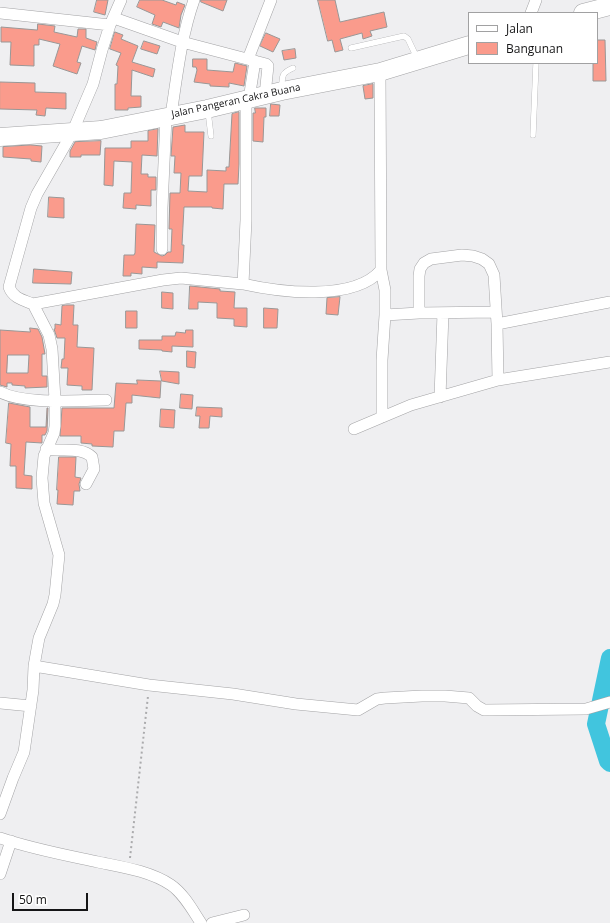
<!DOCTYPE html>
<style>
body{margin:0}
#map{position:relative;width:610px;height:923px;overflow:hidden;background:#efeff1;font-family:"Open Sans",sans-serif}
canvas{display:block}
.legend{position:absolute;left:468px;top:12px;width:130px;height:52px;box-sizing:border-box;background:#fff;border:1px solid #a1a1a2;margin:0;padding:5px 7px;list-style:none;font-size:12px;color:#151516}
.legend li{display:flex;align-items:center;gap:8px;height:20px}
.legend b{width:20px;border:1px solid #a1a1a2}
.scale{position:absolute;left:12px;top:893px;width:76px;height:18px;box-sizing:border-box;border:2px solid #151516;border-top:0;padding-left:5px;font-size:12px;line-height:14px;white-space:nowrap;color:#151516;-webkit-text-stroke:3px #fff;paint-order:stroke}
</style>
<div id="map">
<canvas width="610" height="923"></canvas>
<ul class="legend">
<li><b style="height:5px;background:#fff"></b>Jalan</li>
<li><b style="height:11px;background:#fa9b8c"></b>Bangunan</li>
</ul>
<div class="scale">50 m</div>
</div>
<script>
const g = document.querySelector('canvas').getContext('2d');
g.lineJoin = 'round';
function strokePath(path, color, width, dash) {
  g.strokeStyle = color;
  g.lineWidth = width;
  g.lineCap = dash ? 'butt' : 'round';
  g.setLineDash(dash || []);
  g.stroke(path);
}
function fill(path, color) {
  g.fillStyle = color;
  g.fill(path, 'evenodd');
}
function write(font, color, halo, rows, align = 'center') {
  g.font = font + ' "Open Sans",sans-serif';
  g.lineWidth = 3;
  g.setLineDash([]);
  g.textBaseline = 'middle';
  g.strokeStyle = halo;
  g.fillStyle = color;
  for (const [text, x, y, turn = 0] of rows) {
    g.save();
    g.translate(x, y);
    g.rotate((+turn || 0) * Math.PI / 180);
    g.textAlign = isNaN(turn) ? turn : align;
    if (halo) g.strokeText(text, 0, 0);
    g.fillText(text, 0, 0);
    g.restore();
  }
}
const river = new Path2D(`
 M610,658L596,724L608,761L610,763`);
const building = new Path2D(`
 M97,0H108L105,15L94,12Z
 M140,0H162L176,5L177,2L185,5L181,15L179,28L163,22L161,27L152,24L155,15L137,7Z
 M201,0H227L223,11L201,2Z
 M318,0H335L340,22L384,12L387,27L370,31L372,36L363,39L362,33L340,39L343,50L335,52L332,40L328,41Z
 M38,24L55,26L54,32L77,37L78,29H86V38L97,42L95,50L82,46L77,62L81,63L77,74L53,66L60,44L39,39V45H34V66L10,65L11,42H1V27L37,30Z
 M115,32L123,35L121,39L138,46L132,62L155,69L153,77L132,70L131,96H141V107L128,108V110H115V84H117L118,66L116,65L121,53L110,49Z
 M266,33L280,39L273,52L260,46Z
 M597,40H605L606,81H593V63H597Z
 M144,41L160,46L157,54L141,49Z
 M295,49L296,58L284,60L282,51Z
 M193,59H207V70L233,72L235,63L247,66L244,86L229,83V87L210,86V84L194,82L197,70L196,67H193Z
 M0,82L35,83V92L66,93V109L46,108L45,116L36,115L37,110L0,109Z
 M373,84V98L365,99L363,86Z
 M271,104L280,105L279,116H270Z
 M255,108H266V117H264L263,142L253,141V113H255Z
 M239,112V164L238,184H224L223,209L212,208V207H184L182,245H184L183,263L157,262V268L142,267V274L131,273V276H123L124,255H134L135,253L136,224L155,225L154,252L162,256L165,255L168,252H171L172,229H169L170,193H180L181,173H174L175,156H171L173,127L185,125V132H204L202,176H189L188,191L207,192V170L226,171V167H229L232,114Z
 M158,129L157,156L142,155L141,174H148V177H156V190H151V206L136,205V209L123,208L124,193H131L132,162L114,161L113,186L104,185L105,148H131V141H148V131Z
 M101,141L100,155H81V157H70V151L75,142Z
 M31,145L42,146L41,162L31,161V159L3,157V147Z
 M49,197L64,198V218L48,217Z
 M34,269L72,272L71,284L33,283Z
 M190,286L220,289V291L235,292L234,308H247V327L234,326V319L217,318V303L198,302V309H189Z
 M162,292L173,293V309L162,308Z
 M340,297L338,315L326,314L327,298Z
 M66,305H74L73,325H78L77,347L94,348L92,390H82V386L67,385L68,368H61L62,359H64L65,338H57L54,329H55V324L61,325L62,306Z
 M264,308L278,309L277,328H264Z
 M126,311H137V328H126Z
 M30,328L38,329L42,337L45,354H42V376H47V387L25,388V386L12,385V383H7V387L0,385V330L30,332ZM8,355H29L28,373H7Z
 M186,330H193V347L172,346V352L162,351V350L139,349V340H162V336H175L176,332L185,333Z
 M187,351L196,352L195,368L187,367Z
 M160,371L179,372V384L162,381Z
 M137,380L161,381L160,398L132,395V403H126L124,431H114L113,447L92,446V444L81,443V436H60L62,408H114L116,383L137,384Z
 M181,394L193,395L192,409L180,408Z
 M9,403L30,407V427H46L47,408H48L47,431L45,435H42V443L26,442L24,475L32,476V489L16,488V466H10L11,444L6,443Z
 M197,407L222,408V417L210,416L209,428H199L200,416H196Z
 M161,409L175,410L174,428L160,427Z
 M59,457H76L75,477L81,478L79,484L80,491H74L73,505L57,504L58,490H57Z`);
const path = new Path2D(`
 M130,858L148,696`);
const service = new Path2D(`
 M351,48L404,36L408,39L417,58
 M282,89C282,77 281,73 293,68
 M208,111L211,136
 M533,135L536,63`);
const minor = new Path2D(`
 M121,0L110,25L102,50L93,84L72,133L37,194L31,208L9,287C13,298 23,300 33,304L163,280L181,278L243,284L246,220V99
 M0,13L110,25
 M531,13L536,0
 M114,18L182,42L266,64L268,66L265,95
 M248,59L271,0
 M380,72L381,270L385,290V315L382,360V417
 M249,99L255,61
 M171,115C177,76 181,37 194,0
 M162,249V208L166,117
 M243,284C279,292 354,302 381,270
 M419,313V276L420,269L424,263L431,259L462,255L473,256L482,259L489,264L494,275L497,324L498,380
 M385,315L419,313L496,312
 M497,324L610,302
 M0,392C25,405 77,400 106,400
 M440,397L443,313
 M354,429L411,405L498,380L610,362
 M46,449C61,452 80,446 92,457L94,469L86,484
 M34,666L149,685L233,694L296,704L358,710L377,699L385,698L422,696H445L469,698L477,706L484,710L586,709L610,702
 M0,703L31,706
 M0,814L13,778L24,752L33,690L34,666L37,649L39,638L53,604L55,595L59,555L44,503L42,478L44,456L54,433L55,426V400L52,349L49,335L33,304
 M0,838C32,849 65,855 98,862C122,867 150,871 171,885C184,894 193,911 201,923
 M0,874L11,841
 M212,923L244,915`);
const primary = new Path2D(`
 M583,13L610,6
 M0,137L101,130L207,109L282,91L380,72L469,45`);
const streetNames = [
 ["Jalan Pangeran Cakra Buana",236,101,-12]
];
strokePath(river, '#41c5de', 18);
fill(building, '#fa9b8c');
strokePath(building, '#999796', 1);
strokePath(service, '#a3a3a5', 6);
strokePath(minor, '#a3a3a5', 12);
strokePath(primary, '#a3a3a5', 19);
strokePath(path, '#ababad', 2, [2, 3]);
strokePath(service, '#fff', 5.5);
strokePath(minor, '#fff', 11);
strokePath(primary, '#fff', 18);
write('10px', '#151516', '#fff', streetNames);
</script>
